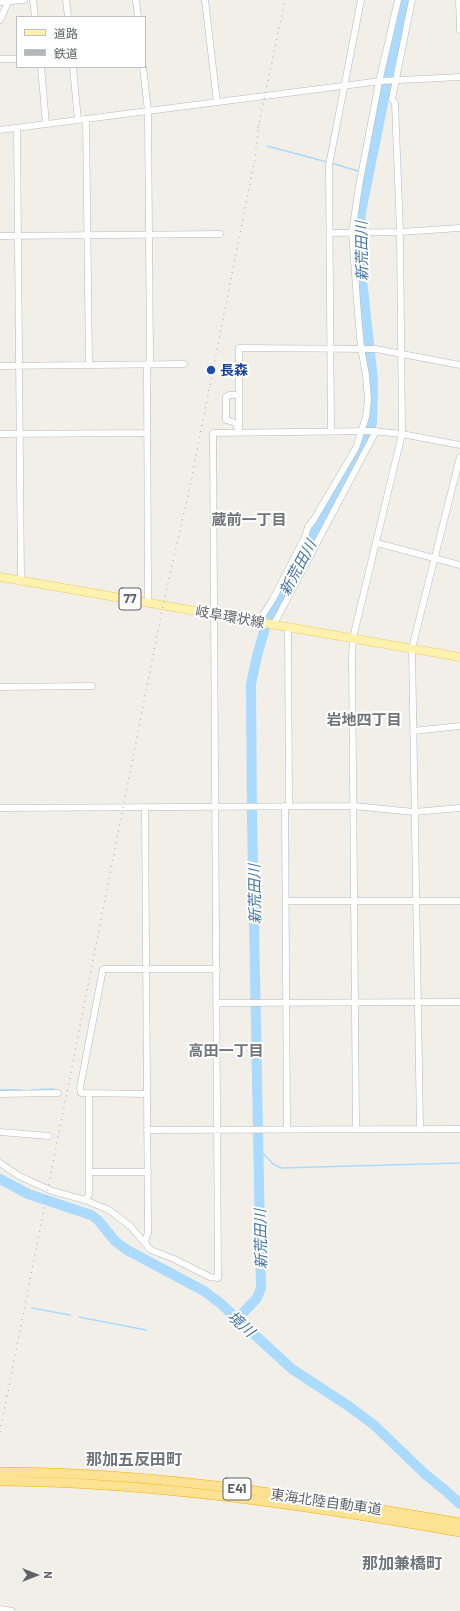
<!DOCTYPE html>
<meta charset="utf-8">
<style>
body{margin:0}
#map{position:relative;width:460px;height:1611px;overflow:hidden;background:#f1efe8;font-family:Barlow,"Noto Sans JP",sans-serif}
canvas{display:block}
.legend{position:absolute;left:16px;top:16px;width:130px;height:52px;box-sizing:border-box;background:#fff;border:1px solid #bfc1c3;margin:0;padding:5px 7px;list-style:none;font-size:12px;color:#5f6368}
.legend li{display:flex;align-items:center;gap:8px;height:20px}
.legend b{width:20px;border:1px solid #bfc1c3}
.north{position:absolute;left:16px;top:1555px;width:40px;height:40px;-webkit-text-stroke:3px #fff;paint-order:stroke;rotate:90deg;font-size:11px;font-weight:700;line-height:16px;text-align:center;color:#5f6368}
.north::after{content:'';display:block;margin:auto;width:14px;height:18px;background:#5f6368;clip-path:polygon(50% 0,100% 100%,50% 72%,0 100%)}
</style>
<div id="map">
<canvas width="460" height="1611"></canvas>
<ul class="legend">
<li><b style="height:5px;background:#fff2af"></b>道路</li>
<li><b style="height:5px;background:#b6b7b8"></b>鉄道</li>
</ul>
<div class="north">N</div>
</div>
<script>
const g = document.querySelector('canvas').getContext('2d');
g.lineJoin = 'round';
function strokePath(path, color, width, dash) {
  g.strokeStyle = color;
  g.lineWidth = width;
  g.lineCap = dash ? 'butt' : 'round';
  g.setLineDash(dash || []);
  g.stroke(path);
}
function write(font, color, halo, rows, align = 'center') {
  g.font = font + ' Barlow,"Noto Sans JP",sans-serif';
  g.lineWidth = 4;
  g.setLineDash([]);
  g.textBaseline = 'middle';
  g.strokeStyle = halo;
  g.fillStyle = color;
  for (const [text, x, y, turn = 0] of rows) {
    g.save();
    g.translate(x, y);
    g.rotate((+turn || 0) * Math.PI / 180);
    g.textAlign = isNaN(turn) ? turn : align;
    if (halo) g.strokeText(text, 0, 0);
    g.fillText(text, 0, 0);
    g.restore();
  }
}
const stream = new Path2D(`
 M267,146L327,162
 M331,163L358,171
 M0,1090H22
 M31,1090L54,1089
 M259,1149L273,1164L281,1168L460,1163
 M32,1308L70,1315
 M79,1317L146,1330`);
const river = new Path2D(`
 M0,1179L28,1194L91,1215L98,1220L115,1241L127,1250L204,1291L220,1303L292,1369L350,1407L374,1425L425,1474L446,1491L460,1504
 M237,1319L257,1298L261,1288L252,818L251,684L257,656L265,628L315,533L364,445L372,423L373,380L362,280L360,233L361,212L404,0`);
const minor = new Path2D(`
 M33,0L35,17
 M66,0L68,17
 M136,0L138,17
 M205,0L217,102
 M459,0L460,30
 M0,2L24,0
 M0,20L9,0
 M0,59H17
 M41,67L46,124
 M73,67L78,120
 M143,67L148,111L150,360L147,369L148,603
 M86,119L89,365
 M17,128L21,581
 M0,130L381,81L460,77
 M330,233L400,232L460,228
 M0,236L220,234
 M0,366L184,364
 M239,395H229L226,397V420C236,423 235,421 239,432V348L376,349L460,365
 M331,431L329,165L361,0
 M0,434L147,433
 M377,543L460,565
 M259,621L273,599L305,537L308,527L313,521L356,448L366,417L368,400L366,375L361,348L358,314L352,233L359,186L379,82L398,0
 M274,624L376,431
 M288,627L289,806
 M0,687L92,686
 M413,731L460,726
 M285,806L287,1129
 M0,808L354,806L414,812L460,808
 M286,901H460
 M217,1003L460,1002
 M0,1094L58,1093
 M147,1094L81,1093L80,1088L103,969H217
 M356,1128L352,655L353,638L402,434L400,232L395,103L392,99L412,0
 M420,1128L412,648L460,457
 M147,1130L460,1129
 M0,1132L49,1136
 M0,1163L19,1176L52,1191L85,1200L109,1210L130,1226L151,1250L174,1259L210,1277L218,1278L213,433L373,431L402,434L460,445
 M89,1172H148
 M85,1200L89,1195V1094
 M145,1241L148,1233L145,807
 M0,1609L12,1611`);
const major = new Path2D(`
 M0,577L460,657`);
const highway = new Path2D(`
 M0,1472C154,1472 308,1497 460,1523
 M0,1481C152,1482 311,1506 460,1532`);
const rail = new Path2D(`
 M258,128L285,0
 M0,1432L163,605L189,491L255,158L259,123`);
const markers = [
 [211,370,5,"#1a4fb4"]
];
const shields = [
 [130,599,22],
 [237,1489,28]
];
const shieldNames = [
 ["77",130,599],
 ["E41",237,1489]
];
const transitNames = [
 ["長森",220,370]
];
const streetNames = [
 ["岐阜環状線",230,617,10],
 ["東海北陸自動車道",326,1502,8]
];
const waterNames = [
 ["新荒田川",362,251,-91],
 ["新荒田川",298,568,-62],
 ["新荒田川",255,894,-91],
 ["新荒田川",261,1239,-91],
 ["境川",241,1324,42]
];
const neighbourhoodNames = [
 ["蔵前一丁目",249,520],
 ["岩地四丁目",364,720],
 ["高田一丁目",226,1051]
];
const quarterNames = [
 ["那加五反田町",134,1460],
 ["那加兼橋町",402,1564]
];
strokePath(stream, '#aadaff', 1.5);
strokePath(river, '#aadaff', 10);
strokePath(minor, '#b5b8bc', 7);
strokePath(major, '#f2c960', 9);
strokePath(highway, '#f9ab00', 10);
strokePath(minor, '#fff', 6);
strokePath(major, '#fff2af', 8);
strokePath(highway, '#fde293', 9);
strokePath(rail, '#b6b7b8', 1.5, [1, 5]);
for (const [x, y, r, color] of markers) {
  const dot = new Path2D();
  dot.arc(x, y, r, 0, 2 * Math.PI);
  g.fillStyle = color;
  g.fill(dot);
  strokePath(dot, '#fff', 1.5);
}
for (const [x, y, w] of shields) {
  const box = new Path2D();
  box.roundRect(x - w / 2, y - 11, w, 22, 3);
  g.fillStyle = '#fff';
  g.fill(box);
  strokePath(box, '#5f6368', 1);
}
write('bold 13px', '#5f6368', null, shieldNames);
write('bold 14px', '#164399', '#fff', transitNames, 'left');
write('14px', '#5f6368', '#fff', streetNames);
write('italic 15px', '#4174aa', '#fff', waterNames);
write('bold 15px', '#70757a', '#fff', neighbourhoodNames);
write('bold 16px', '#70757a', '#fff', quarterNames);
</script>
